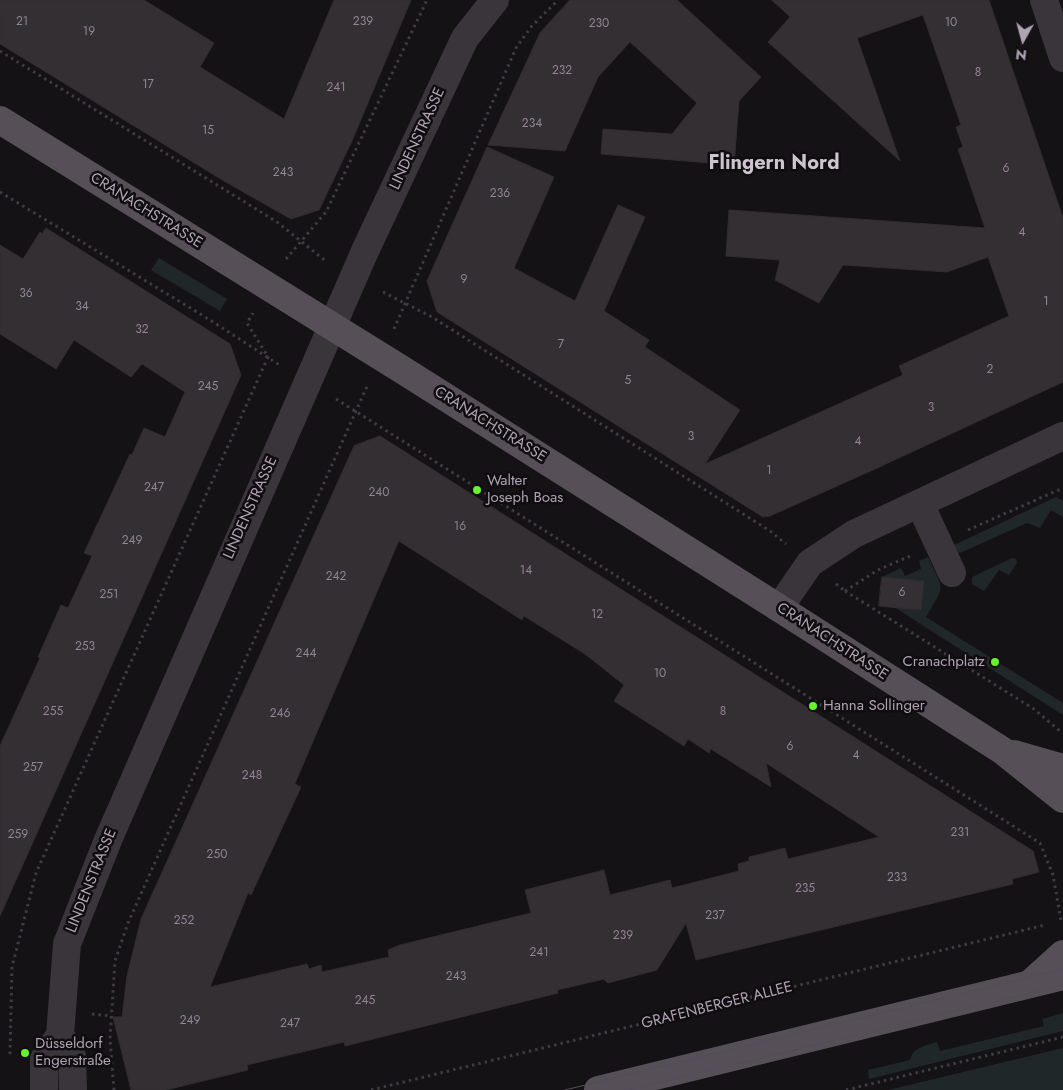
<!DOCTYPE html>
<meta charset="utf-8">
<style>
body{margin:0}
#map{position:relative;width:1063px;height:1090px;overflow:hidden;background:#141214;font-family:Jost,sans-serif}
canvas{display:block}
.north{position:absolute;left:998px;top:15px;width:50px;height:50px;-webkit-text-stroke:4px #0f0d0f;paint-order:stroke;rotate:187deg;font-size:14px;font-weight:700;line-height:20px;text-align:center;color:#b0a3b4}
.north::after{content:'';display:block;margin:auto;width:18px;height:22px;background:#b0a3b4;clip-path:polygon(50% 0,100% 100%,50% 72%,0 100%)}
</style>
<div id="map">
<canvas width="1063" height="1090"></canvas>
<div class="north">N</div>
</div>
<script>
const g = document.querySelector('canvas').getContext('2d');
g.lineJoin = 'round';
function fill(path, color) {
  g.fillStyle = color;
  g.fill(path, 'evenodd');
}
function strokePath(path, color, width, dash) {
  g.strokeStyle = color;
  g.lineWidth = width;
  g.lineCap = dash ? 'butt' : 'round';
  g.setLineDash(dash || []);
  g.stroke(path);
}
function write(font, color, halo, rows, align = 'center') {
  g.font = font + ' Jost,sans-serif';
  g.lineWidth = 5;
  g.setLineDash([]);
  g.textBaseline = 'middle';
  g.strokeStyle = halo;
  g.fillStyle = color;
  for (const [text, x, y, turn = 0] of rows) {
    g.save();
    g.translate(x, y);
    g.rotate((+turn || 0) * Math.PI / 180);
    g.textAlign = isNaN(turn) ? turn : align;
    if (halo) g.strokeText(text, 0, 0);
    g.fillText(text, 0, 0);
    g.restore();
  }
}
const green = new Path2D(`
 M159,258L227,299L220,311L151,270Z
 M1056,497L1063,501V517L1051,510L1040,528L1027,523L960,553L956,552L952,546Z
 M928,557C945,593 945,584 926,617L1063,703V715L894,607L921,610L924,581L882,577L901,568L905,576L921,569L919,561Z
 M1012,558L1016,559L1017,563L1009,575L999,570L984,591L972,584V577Z
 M1063,1013V1031L869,1079L868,1070L910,1060C913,1047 925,1046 937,1042L940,1051L1044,1026L1042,1019Z
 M1063,1048V1090H888Z`);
const building = new Path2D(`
 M0,0H144L214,43L200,67L284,119L334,0H411L352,141L319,210L291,219L224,181L0,44Z
 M570,0H677L761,77L739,101L734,165L601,154L603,129L672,134L697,103L630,42L598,77L565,151L488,145L540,33Z
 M772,0H989L1063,218V382L875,469L770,516L763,517L437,312L427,281L487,147L554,177L514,268L575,301L618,205L645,217L604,311L649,340L645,347L740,410L705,464L903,375L899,366L1009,316L988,257L947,272L843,265L819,303L775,280L780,260L726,256L729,210L985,228L958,149L963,147L956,127L961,125L923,15L857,38L900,161L768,42L790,17Z
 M46,228L230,344L241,375L0,916V746L40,658L38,657L61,605L68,608L92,556L84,553L130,454L132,455L144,428L165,437L185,392L142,364L131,377L74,340L56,369L0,334V245L23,259L40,232L42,234Z
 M380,436L1033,851L1039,872L1012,879L1013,884L696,960L686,923L657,970L608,983L604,979L557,990L558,993L345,1046L344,1042L247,1065L248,1070L166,1090H131L113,1017H122L127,976L141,919L354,446ZM399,541L522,620L524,616L585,654L624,685L614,701L684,746L688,739L709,753L711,749L771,787L766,763L879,837L788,859L785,848L749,857V861L738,864L739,871L672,888L670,880L610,895L604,870L525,890L531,913L400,945L388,950L389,957L322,972L321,965L309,969L307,964L210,987L248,893L251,895L301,787L295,784Z
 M882,577L924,581L921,610L879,606Z`);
const path = new Path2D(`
 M0,51L277,222L327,262
 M0,192L210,320L281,366
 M286,259L326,212L427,0
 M383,292L432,317L770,531L786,544
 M394,329L516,48L531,27L558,0
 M336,399L1040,843L1053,875L1061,921
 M968,530L1063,488
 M836,584L845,591
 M845,591L1034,709L1061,732
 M845,591L878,570L910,556
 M92,1014L111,1016
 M10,1054L12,967L36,873L268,357L247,323L253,313
 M114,1090L110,1039L115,961L128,923L368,384
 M371,1090L1045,925
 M846,1090L1063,1037`);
const minor = new Path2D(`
 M1044,0L1063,58
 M920,504L952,573
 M779,608L810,563L854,534L1063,436
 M60,1035L72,1056L73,1090
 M44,1090V1059L60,1035L67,944L108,840L365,251L465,38L495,0`);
const major = new Path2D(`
 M0,120L401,369L779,608L1003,751L1063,799
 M1014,754L1063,768
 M1032,982L1063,954
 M598,1090L1063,976`);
const tram = new Path2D(`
 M565,1090L1063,969
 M629,1090L1063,985`);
const markers = [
 [477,490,5,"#67f32b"],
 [995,662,5,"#67f32b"],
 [813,706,5,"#67f32b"],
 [25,1053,5,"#67f32b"]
];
const numberNames = [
 ["21",22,22],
 ["239",363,22],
 ["10",951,23],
 ["230",599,24],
 ["19",89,32],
 ["232",562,71],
 ["8",978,73],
 ["17",148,85],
 ["241",336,88],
 ["234",532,124],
 ["15",208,131],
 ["6",1006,169],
 ["243",283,173],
 ["236",500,194],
 ["4",1022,233],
 ["9",464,280],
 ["36",26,294],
 ["1",1046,302],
 ["34",82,307],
 ["32",142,330],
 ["7",561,345],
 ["2",990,370],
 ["5",628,381],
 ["245",208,387],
 ["3",931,408],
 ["3",691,437],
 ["4",858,442],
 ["1",769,471],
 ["247",154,488],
 ["240",379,493],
 ["16",460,527],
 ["249",132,541],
 ["14",526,571],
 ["242",336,577],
 ["6",902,593],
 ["251",109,595],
 ["12",597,615],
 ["253",85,647],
 ["244",306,654],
 ["10",660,674],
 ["255",53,712],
 ["8",723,712],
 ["246",280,714],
 ["6",790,747],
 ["4",856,756],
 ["257",33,768],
 ["248",252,776],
 ["231",960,833],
 ["259",18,835],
 ["250",217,855],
 ["233",897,878],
 ["235",805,889],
 ["237",715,916],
 ["252",184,921],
 ["239",623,936],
 ["241",539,953],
 ["243",456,977],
 ["245",365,1001],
 ["249",190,1021],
 ["247",290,1024]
];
const streetNames = [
 ["LINDENSTRASSE",418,139,-65],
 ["CRANACHSTRASSE",146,211,32],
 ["CRANACHSTRASSE",490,425,32],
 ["LINDENSTRASSE",251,508,-66],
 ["CRANACHSTRASSE",832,642,33],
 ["LINDENSTRASSE",92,881,-68],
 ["GRAFENBERGER ALLEE",717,1006,-14]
];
const poiNames = [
 ["Walter",487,481],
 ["Joseph Boas",487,498],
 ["Cranachplatz",985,662,"right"],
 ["Hanna Sollinger",823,706],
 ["Düsseldorf",35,1044],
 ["Engerstraße",35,1061]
];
const districtNames = [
 ["Flingern Nord",774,164]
];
fill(green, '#202728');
fill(building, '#332f33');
strokePath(building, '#302c30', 1);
strokePath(path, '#403b42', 3, [2.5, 4]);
strokePath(minor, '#3a353b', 28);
strokePath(major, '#564f58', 28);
strokePath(tram, '#544d56', 1);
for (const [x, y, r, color] of markers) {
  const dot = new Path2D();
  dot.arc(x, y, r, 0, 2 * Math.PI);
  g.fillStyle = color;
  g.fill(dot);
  strokePath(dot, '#0f0d0f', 2);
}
write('12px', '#918694', null, numberNames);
write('15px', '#b0a3b4', '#0f0d0f', streetNames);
write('15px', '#b0a3b4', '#0f0d0f', poiNames, 'left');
write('bold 20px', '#cec4d0', '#0f0d0f', districtNames);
</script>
